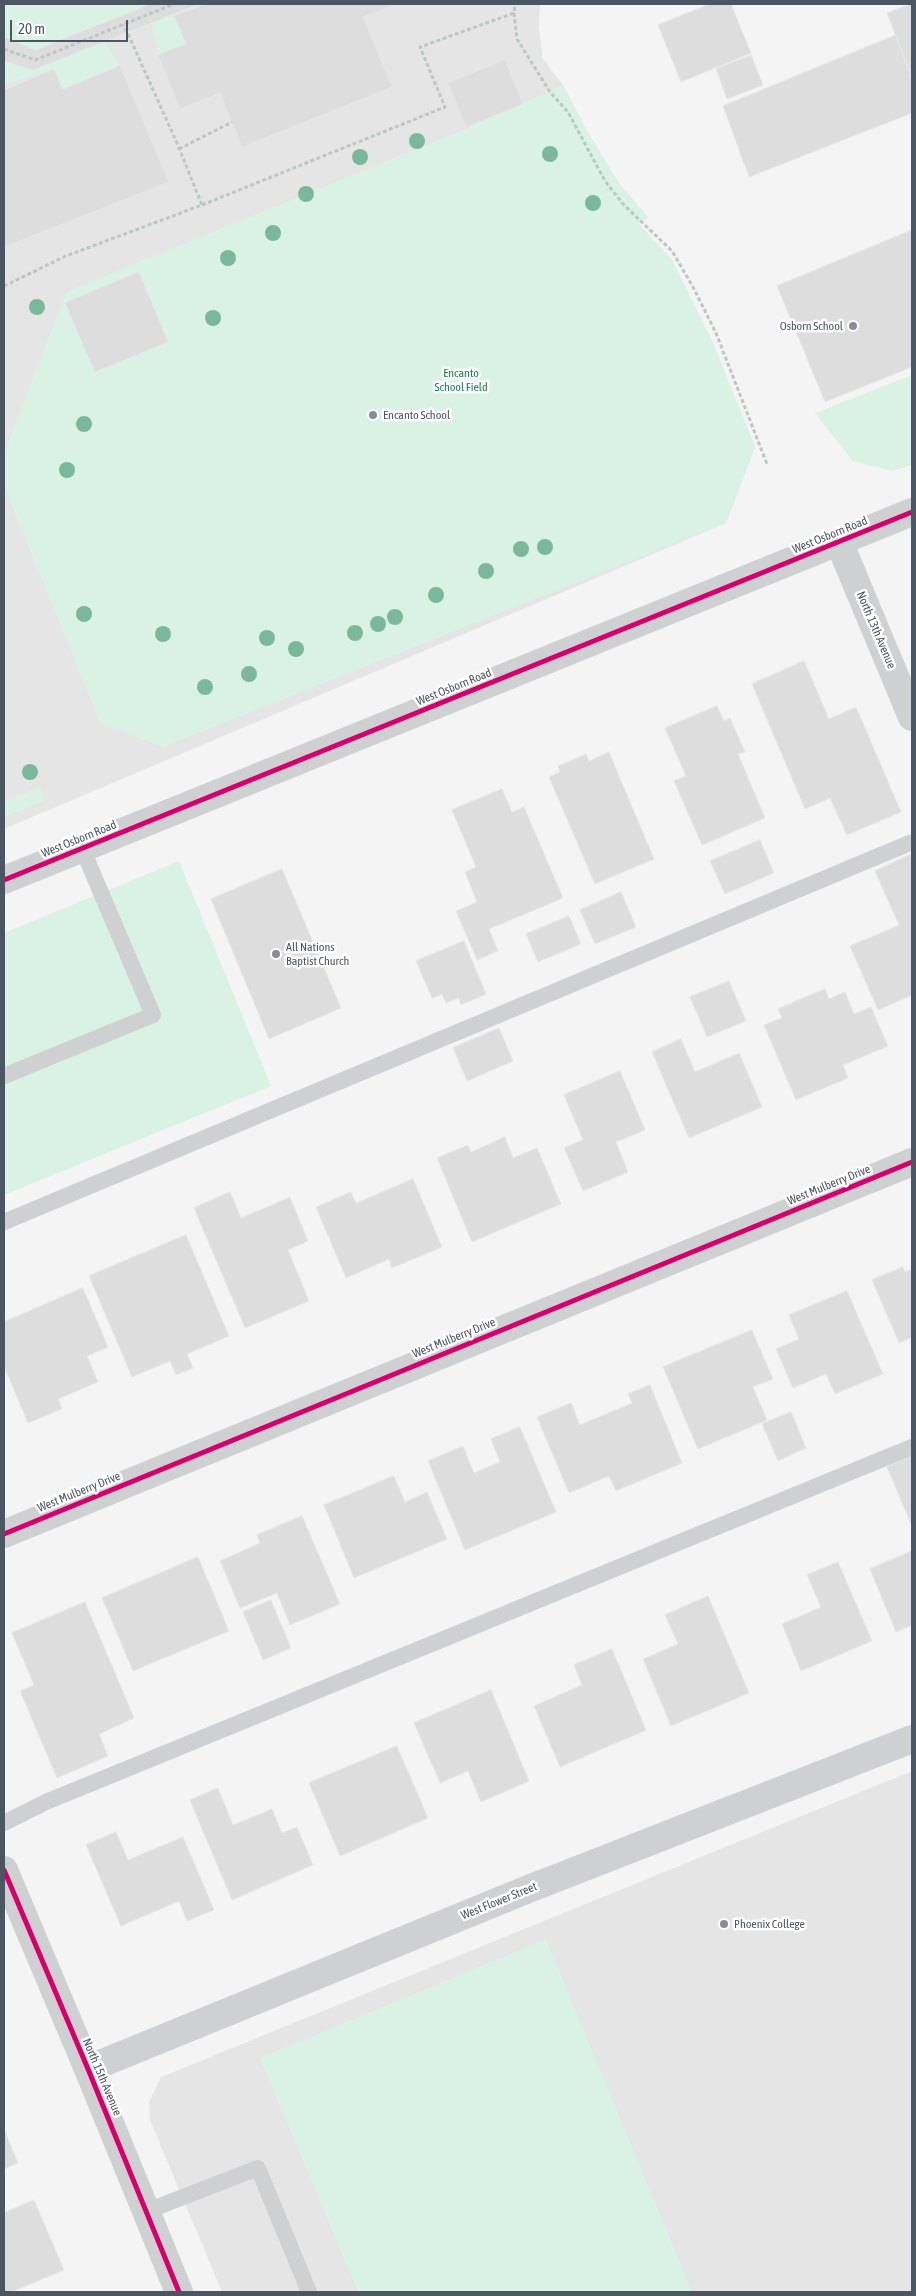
<!DOCTYPE html>
<style>
body{margin:0}
#map{position:relative;width:916px;height:2296px;overflow:hidden;background:#f4f4f4;font-family:"Asap Condensed",sans-serif}
canvas{display:block}
.frame{position:absolute;inset:0;border:5px solid #4a5661;pointer-events:none}
.scale{position:absolute;left:10px;top:20px;width:118px;height:22px;box-sizing:border-box;border:2px solid #4a5661;border-top:0;padding-left:6px;font-size:15px;line-height:18px;white-space:nowrap;color:#4a5661;-webkit-text-stroke:4px #fff;paint-order:stroke}
</style>
<div id="map">
<canvas width="916" height="2296"></canvas>
<div class="frame"></div>
<div class="scale">20 m</div>
</div>
<script>
const g = document.querySelector('canvas').getContext('2d');
g.lineJoin = 'round';
function fill(path, color) {
  g.fillStyle = color;
  g.fill(path, 'evenodd');
}
function strokePath(path, color, width, dash) {
  g.strokeStyle = color;
  g.lineWidth = width;
  g.lineCap = dash ? 'butt' : 'round';
  g.setLineDash(dash || []);
  g.stroke(path);
}
function write(font, color, halo, rows, align = 'center') {
  g.font = font + ' "Asap Condensed",sans-serif';
  g.lineWidth = 5;
  g.setLineDash([]);
  g.textBaseline = 'middle';
  g.strokeStyle = halo;
  g.fillStyle = color;
  for (const [text, x, y, turn = 0] of rows) {
    g.save();
    g.translate(x, y);
    g.rotate((+turn || 0) * Math.PI / 180);
    g.textAlign = isNaN(turn) ? turn : align;
    if (halo) g.strokeText(text, 0, 0);
    g.fillText(text, 0, 0);
    g.restore();
  }
}
const education = new Path2D(`
 M4,4H540L539,28L543,59L563,85L586,129L620,185L648,217L638,223L672,260L713,343L755,447L726,523L4,829Z
 M912,1771V2292H222L150,2120L149,2102L161,2077Z`);
const green = new Path2D(`
 M4,4H206L175,16L186,44L158,55L150,13L100,34L120,66L62,89L53,69L4,85Z
 M563,85L586,129L620,185L648,217L638,223L672,260L713,343L755,447L726,523L163,747L100,723L4,486V454L66,292L468,128Z
 M912,375V465L893,471L853,461L815,413Z
 M40,787L44,801L4,817V802Z
 M179,861L271,1086L4,1195V933Z
 M546,1939L692,2292H358L260,2058Z`);
const building = new Path2D(`
 M151,4H199L33,70L4,61V37L35,50Z
 M206,4H396L363,17L392,87L242,147L220,93L180,109L158,55L186,44L174,16Z
 M710,4H731L751,53L681,82L658,25Z
 M912,4V63L907,65L887,13Z
 M896,35L912,80V113L749,177L723,106Z
 M751,55L763,85L727,99L716,69Z
 M505,60L523,104L466,127L448,83Z
 M912,63V80L907,65Z
 M120,66L169,182L4,247V90L54,69L62,89Z
 M912,230V367L825,402L777,286Z
 M139,272L168,342L95,372L65,303Z
 M804,661L829,719L856,707L901,812L847,835L830,798L805,809L752,684Z
 M717,706L724,721L730,718L745,752L738,754L765,818L702,845L674,781L686,776L665,728Z
 M609,752L654,859L595,884L549,777L560,772L558,766L586,754L589,761Z
 M502,789L512,812L524,807L563,898L489,929L498,951L477,960L456,911L477,902L465,872L476,867L452,810Z
 M760,840L774,873L725,894L710,861Z
 M912,854V995L878,1010L850,946L899,925L875,871Z
 M282,869L341,1008L269,1039L211,899Z
 M621,892L636,927L595,944L580,910Z
 M569,916L581,944L538,962L526,934Z
 M464,941L486,994L461,1005L459,998L446,1003L442,994L432,998L416,961Z
 M729,981L746,1021L707,1037L690,997Z
 M825,989L829,999L845,992L854,1014L871,1007L888,1046L843,1065L848,1078L796,1100L764,1025L782,1018L778,1009Z
 M499,1028L513,1061L467,1081L453,1048Z
 M681,1039L695,1072L739,1053L762,1107L689,1138L652,1052Z
 M620,1071L645,1130L616,1142L628,1172L583,1191L564,1148L583,1140L564,1095Z
 M505,1137L513,1158L537,1148L561,1204L472,1242L437,1158L468,1145L471,1152Z
 M413,1179L442,1247L392,1268L389,1259L346,1278L316,1207L351,1192L356,1203Z
 M230,1192L241,1218L290,1197L308,1241L288,1250L309,1301L245,1328L194,1208Z
 M186,1235L229,1336L187,1354L193,1368L176,1375L170,1361L132,1377L89,1276Z
 M903,1267L905,1272L912,1269V1337L899,1343L872,1280Z
 M83,1288L108,1347L87,1356L98,1382L58,1399L62,1409L28,1423L4,1366V1322Z
 M847,1291L883,1374L835,1394L826,1374L793,1388L776,1349L799,1339L789,1315Z
 M752,1330L773,1379L753,1387L767,1420L698,1449L663,1367Z
 M650,1385L682,1463L616,1491L609,1476L569,1493L537,1417L571,1403L580,1425L632,1403L628,1394Z
 M791,1412L806,1448L778,1461L762,1424Z
 M520,1427L556,1512L465,1550L428,1461L463,1446L474,1473L500,1462L491,1439Z
 M912,1456V1526L887,1467Z
 M394,1476L405,1502L427,1492L447,1539L354,1578L324,1505Z
 M302,1516L340,1604L290,1625L277,1593L240,1608L220,1561L260,1543L257,1535Z
 M912,1551V1625L896,1632L870,1569Z
 M198,1557L229,1631L133,1671L102,1598Z
 M838,1562L872,1641L801,1671L782,1624L821,1607L807,1575Z
 M708,1596L749,1693L671,1726L643,1659L678,1644L665,1615Z
 M271,1600L291,1648L263,1660L243,1612Z
 M85,1602L134,1718L99,1734L108,1756L57,1778L20,1691L34,1685L12,1633Z
 M612,1649L646,1730L560,1767L534,1706L582,1685L574,1665Z
 M491,1690L529,1781L481,1802L468,1771L440,1783L414,1723Z
 M397,1746L428,1818L340,1856L309,1783Z
 M218,1788L233,1825L272,1809L282,1833L297,1827L313,1865L232,1900L190,1800Z
 M116,1832L128,1860L183,1837L214,1910L187,1921L179,1901L121,1926L86,1845Z
 M4,2129L18,2163L4,2169Z
 M34,2200L64,2270L11,2292H4V2213Z`);
const path = new Path2D(`
 M514,13L517,39L550,92L568,112L605,181L623,204L672,251L693,287L716,333L767,464
 M4,49L35,60L174,4
 M179,149L232,122
 M202,205L445,107L420,47L514,13L515,4
 M4,286L66,256L202,205L177,143L124,25`);
const service = new Path2D(`
 M4,1076L153,1015L82,848
 M4,1222L912,842
 M4,1823L46,1802L912,1447
 M147,2211L258,2168L309,2292`);
const minor = new Path2D(`
 M839,542L912,717
 M4,1534L912,1162
 M88,2069L526,1890L912,1739`);
const tertiary = new Path2D(`
 M4,880L912,512
 M4,1870L88,2069L179,2292`);
const cycleway = new Path2D(`
 M4,880L912,512
 M4,1534L912,1162
 M4,1870L88,2069L179,2292`);
const trees = [
 [417,141],
 [550,154],
 [360,157],
 [306,194],
 [593,203],
 [273,233],
 [228,258],
 [37,307],
 [213,318],
 [84,424],
 [67,470],
 [545,547],
 [521,549],
 [486,571],
 [436,595],
 [84,614],
 [395,617],
 [378,624],
 [355,633],
 [163,634],
 [267,638],
 [296,649],
 [249,674],
 [205,687],
 [30,772]
];
const markers = [
 [853,326,5,"#868d94"],
 [373,415,5,"#868d94"],
 [276,954,5,"#868d94"],
 [724,1924,5,"#868d94"]
];
const poiNames = [
 ["Osborn School",843,326,"right"],
 ["Encanto School",383,415],
 ["All Nations",286,947],
 ["Baptist Church",286,961],
 ["Phoenix College",734,1924]
];
const parkNames = [
 ["Encanto",461,373],
 ["School Field",461,387]
];
const streetNames = [
 ["West Osborn Road",830,535,-22],
 ["North 13th Avenue",876,630,67],
 ["West Osborn Road",454,687,-22],
 ["West Osborn Road",79,839,-22],
 ["West Mulberry Drive",829,1185,-22],
 ["West Mulberry Drive",454,1338,-22],
 ["West Mulberry Drive",79,1492,-22],
 ["West Flower Street",499,1901,-22],
 ["North 15th Avenue",102,2077,67]
];
fill(education, '#e6e5e6');
fill(green, '#d9f2e3');
fill(building, '#ddddde');
strokePath(building, '#e5e6e7', 1);
strokePath(path, '#bcc7c4', 3, [4, 2.5]);
strokePath(service, '#ced0d2', 16);
strokePath(minor, '#ced0d2', 28);
strokePath(tertiary, '#ced0d2', 28);
strokePath(cycleway, '#d6006c', 5);
g.fillStyle = '#7ab899';
for (const [x, y] of trees) {
  g.beginPath();
  g.arc(x, y, 8, 0, 2 * Math.PI);
  g.fill();
}
for (const [x, y, r, color] of markers) {
  const dot = new Path2D();
  dot.arc(x, y, r, 0, 2 * Math.PI);
  g.fillStyle = color;
  g.fill(dot);
  strokePath(dot, '#fff', 2);
}
write('12px', '#4a5661', '#fff', poiNames, 'left');
write('12px', '#17864f', '#fff', parkNames);
write('12px', '#4a5661', '#fff', streetNames);
</script>
